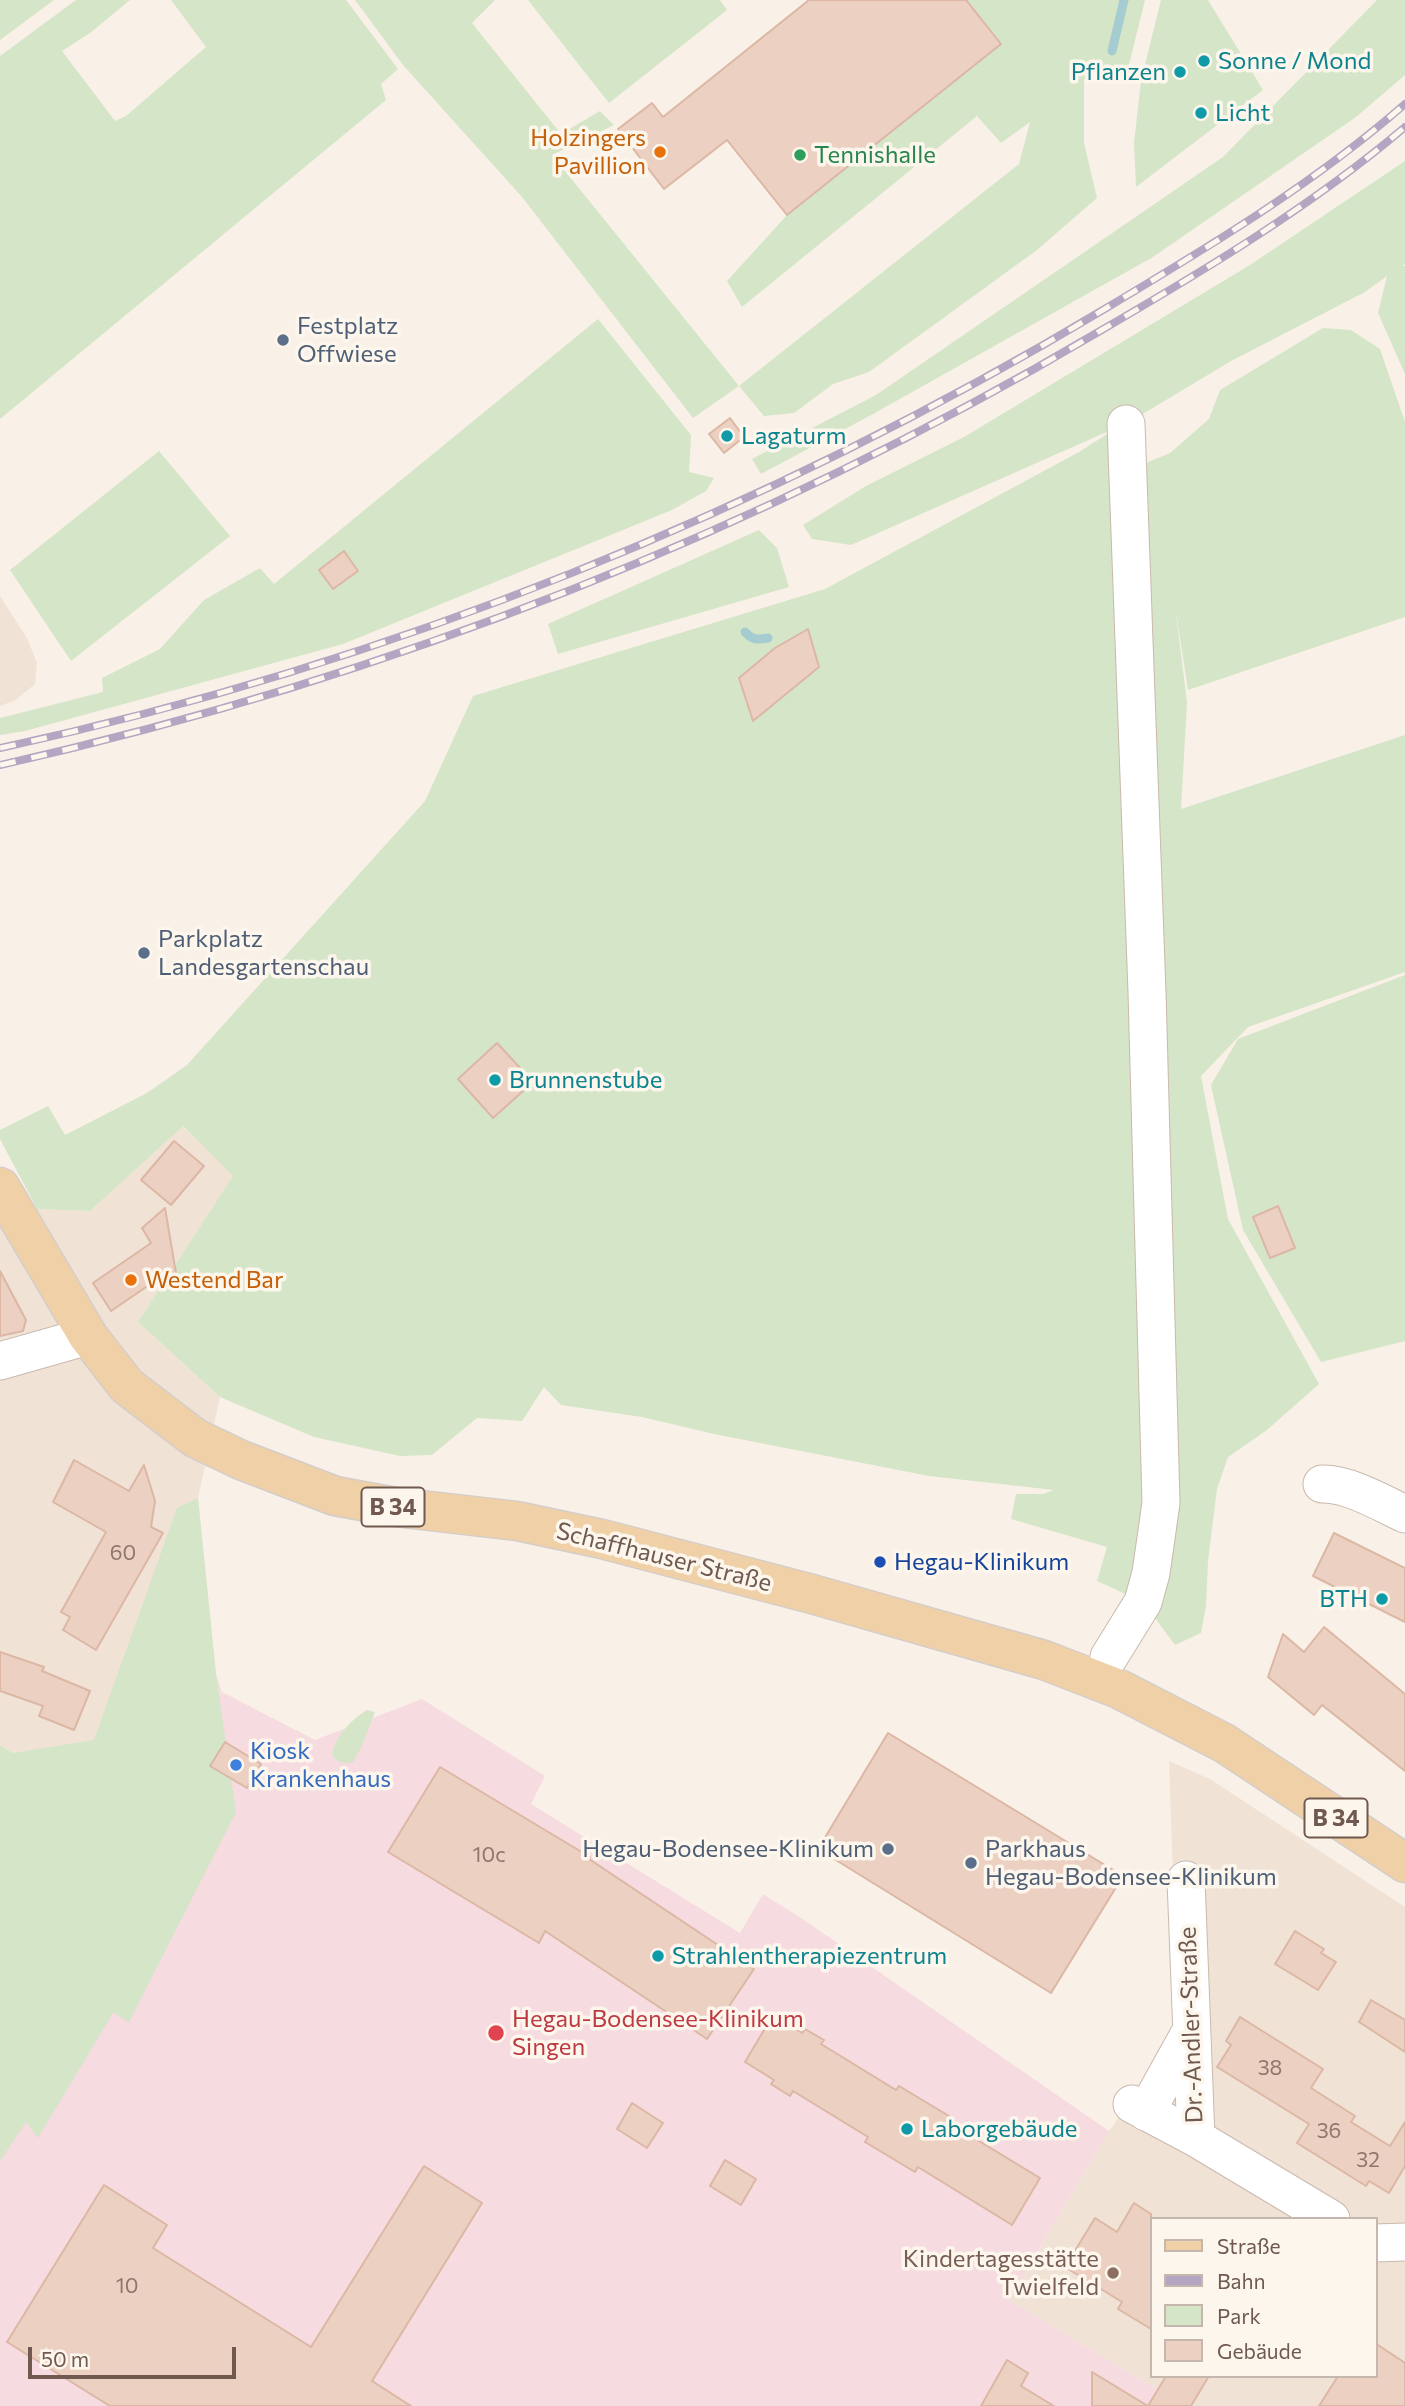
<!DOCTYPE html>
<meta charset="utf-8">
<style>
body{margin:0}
#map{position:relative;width:1405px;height:2406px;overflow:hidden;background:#f9f1e7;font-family:Commissioner,sans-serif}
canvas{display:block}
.legend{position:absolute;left:1150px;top:2217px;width:228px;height:161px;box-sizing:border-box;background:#fdf6ed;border:2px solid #c5b7ad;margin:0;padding:9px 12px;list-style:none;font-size:21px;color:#70594e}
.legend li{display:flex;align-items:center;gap:14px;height:35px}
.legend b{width:35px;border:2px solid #c5b7ad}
.scale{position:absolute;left:28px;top:2347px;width:208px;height:32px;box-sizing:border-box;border:4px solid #70594e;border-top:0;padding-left:9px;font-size:21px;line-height:24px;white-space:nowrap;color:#70594e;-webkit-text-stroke:5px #fdf6ed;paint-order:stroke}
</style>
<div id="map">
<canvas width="1405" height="2406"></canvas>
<ul class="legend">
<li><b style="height:9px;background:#f0d1a7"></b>Straße</li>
<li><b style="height:9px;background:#b4a6c2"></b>Bahn</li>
<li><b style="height:19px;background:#d5e5c7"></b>Park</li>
<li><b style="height:19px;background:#ecd0c2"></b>Gebäude</li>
</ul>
<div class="scale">50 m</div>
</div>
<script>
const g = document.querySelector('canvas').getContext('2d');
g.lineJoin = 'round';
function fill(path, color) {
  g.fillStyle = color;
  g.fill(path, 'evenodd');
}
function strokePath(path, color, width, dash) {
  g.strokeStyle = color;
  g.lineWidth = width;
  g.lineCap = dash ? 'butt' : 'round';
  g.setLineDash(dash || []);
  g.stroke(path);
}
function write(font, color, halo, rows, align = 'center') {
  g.font = font + ' Commissioner,sans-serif';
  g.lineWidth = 7;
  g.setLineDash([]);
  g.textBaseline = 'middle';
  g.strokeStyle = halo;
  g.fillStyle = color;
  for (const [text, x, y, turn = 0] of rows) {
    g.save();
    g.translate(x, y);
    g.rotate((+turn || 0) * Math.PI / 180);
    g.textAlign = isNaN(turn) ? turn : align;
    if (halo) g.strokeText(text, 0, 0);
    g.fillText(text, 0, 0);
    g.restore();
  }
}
const residential = new Path2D(`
 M0,596L27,638L37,663L35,684L16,700L0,706Z
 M182,1126L234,1175L138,1322L220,1397L198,1498L216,1674L222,1692L126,1857L13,1753L0,1745V1225L37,1209L90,1211Z
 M1169,1761L1210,1779L1405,1907V2406H1184L1009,2300L1109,2131L1146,2079L1178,2025ZM1151,2219H1375V2376H1151Z`);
const medical = new Path2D(`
 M222,1692L315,1740L422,1699L545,1776L531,1804L740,1933L763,1894L804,1920L1109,2131L1009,2300L1184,2406H0V2075Z`);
const green = new Path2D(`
 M0,0H54L0,40Z
 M76,0H130L90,33L62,51L115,121L126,116L206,47L171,0H346L398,69L381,84L386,100L0,419V56Z
 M355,0H495L472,23L561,134L600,111L614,125L552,155L739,386L1019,164L1030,122L1001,143L977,116L742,307L727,281L787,215L1001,44L966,0H1145L1126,77L1110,76L1084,79V143L1097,198L1037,250L869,372L833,384L794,413L764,416L739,386L693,418L522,197L403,65Z
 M528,0H720L727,10L609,103Z
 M1161,0H1208L1263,90L1136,187L1134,143L1141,81Z
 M1377,0H1405V75L1356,117L1153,257L873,414L761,474L752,459L876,395L1223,157Z
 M1405,161V264L1402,266H1405V374L1378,313L1387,276L1365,292L1231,361L1126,424L1129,470L1170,453L1209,419L1220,390L1323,328L1351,330L1380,349L1405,422V617L1188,690L1175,606L1187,702L1181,809L1405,735V972L1248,1027L1201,1076L1228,1219L1319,1384L1267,1430L1228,1457L1217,1489L1208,1561L1206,1606L1201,1633L1175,1645L1143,1602L1097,1581L1107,1547L1011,1519L1016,1494H1043L1054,1490L929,1476L714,1434L642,1417L561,1405L544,1387L522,1421L477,1418L432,1455L400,1456L314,1437L220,1397L138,1322L233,1176L183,1126L90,1211L37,1209L0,1139V1130L48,1106L65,1135L147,1093L187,1065L425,801L473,696L825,589L1079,452L1118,427L851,545L812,539L803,525L866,486L964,437L1250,265Z
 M598,319L691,435L689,472L714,478L706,491L672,510L343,644L25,731L0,735V718L103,692L102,678L160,649L204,600L260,568L274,584Z
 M159,451L230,536L71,661L10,570Z
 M759,530L777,548L789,587L558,654L548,624Z
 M1405,975V1341L1321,1362L1243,1230L1211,1085L1238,1039Z
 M198,1498L216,1674L236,1812L129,2022L113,2013L38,2138L26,2122L0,2161V1745L13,1753L94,1740L177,1508Z
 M367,1710L375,1712L361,1748L353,1762C342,1764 339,1763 332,1755C334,1737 352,1719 367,1710Z`);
const stream = new Path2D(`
 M1112,51L1124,0
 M745,632C752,640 758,640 768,638`);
const building = new Path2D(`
 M809,0H966L1001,44L787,215L727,140L664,189L618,129L652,103L663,117Z
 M730,418L744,437L724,453L709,434Z
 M344,551L358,571L333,589L319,570Z
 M808,629L819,667L753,721L739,678L775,648Z
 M497,1043L533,1082L493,1118L458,1079Z
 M174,1141L204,1166L171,1205L141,1180Z
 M1278,1206L1295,1248L1270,1258L1253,1217Z
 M165,1208L177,1279L171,1270L111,1311L93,1283L151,1243L142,1228Z
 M0,1271L26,1320L23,1331L0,1336Z
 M74,1460L129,1491L144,1465L155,1501L151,1527L163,1533L96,1650L63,1630L70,1617L61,1612L106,1532L53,1502Z
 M1334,1533L1405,1568V1622L1313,1576Z
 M1324,1627L1405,1694V1771L1322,1705L1314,1715L1268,1677L1283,1634L1304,1652Z
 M0,1652L44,1667L42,1671L90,1691L74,1730L39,1716L43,1706L0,1691Z
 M888,1733L1123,1876L1051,1993L818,1849Z
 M225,1742L261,1764L247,1788L210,1766Z
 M440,1767L590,1857L589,1859L754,1969L707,2039L545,1931L539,1943L388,1852Z
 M1295,1931L1324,1949L1321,1953L1336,1962L1318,1990L1275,1964Z
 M1371,2000L1405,2020V2052L1359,2022Z
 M773,2015L802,2033L805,2029L824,2040L821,2044L896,2090L899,2086L949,2116L946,2121L1040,2178L1012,2225L918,2167L915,2172L865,2142L868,2137L793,2091L790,2096L771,2084L774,2080L745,2062Z
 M1240,2017L1323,2069L1311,2088L1355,2116L1351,2122L1390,2146L1405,2122V2166L1389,2193L1369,2181L1366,2186L1297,2143L1309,2124L1217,2067L1231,2045L1226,2041Z
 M632,2103L663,2123L647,2148L617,2129Z
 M725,2160L756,2179L741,2205L710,2186Z
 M424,2166L482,2203L372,2381L411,2406H110L7,2342L104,2185L167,2225L153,2248L311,2347Z
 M1134,2203L1151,2214V2329L1118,2309L1122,2302L1065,2267L1095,2218L1117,2232Z
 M1375,2343L1405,2363V2406H1319L1338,2376H1375Z
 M1007,2360L1028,2373L1021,2386L1054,2406H981Z
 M1092,2372L1148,2406L1166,2376H1209L1191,2406H1092Z`);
const minor = new Path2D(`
 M0,1361L88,1336
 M1322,1484C1347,1483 1382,1503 1405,1514
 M1109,1657L1143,1602L1151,1573L1161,1503L1147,992L1126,424
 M1186,1880L1196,2138
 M1132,2104L1196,2138L1331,2219
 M1146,2112L1191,2031
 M1375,2243L1405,2242`);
const major = new Path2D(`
 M0,1187L88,1336L127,1386L195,1438L241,1460L335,1496L395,1507L517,1521L602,1539L812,1594L1044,1660L1119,1689L1224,1743L1405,1863`);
const rail = new Path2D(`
 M0,748C390,664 766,512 1108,307C1210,246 1315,183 1405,104
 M0,765C388,678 758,533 1100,331C1205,270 1312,206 1405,127`);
const markers = [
 [1204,61,7,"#0f9aa8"],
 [1180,72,7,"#0f9aa8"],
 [1201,113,7,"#0f9aa8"],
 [660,152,7,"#e8710a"],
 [800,155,7,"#2e9e5b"],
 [283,340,7,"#5c6f8a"],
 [727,436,7,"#0f9aa8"],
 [144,953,7,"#5c6f8a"],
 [495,1080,7,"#0f9aa8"],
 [131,1280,7,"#e8710a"],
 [880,1562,7,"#1a4fb4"],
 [1382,1599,7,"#0f9aa8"],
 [236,1765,7,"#3f7fe0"],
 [888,1849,7,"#5c6f8a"],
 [971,1863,7,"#5c6f8a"],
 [658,1956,7,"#0f9aa8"],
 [496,2033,9,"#e0444e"],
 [907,2129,7,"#0f9aa8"],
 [1113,2273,7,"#8d6e63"]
];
const numberNames = [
 ["60",123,1553],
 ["10c",489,1855],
 ["38",1270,2068],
 ["36",1329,2131],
 ["32",1368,2160],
 ["10",127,2286]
];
const shields = [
 [393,1507,63],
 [1336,1818,63]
];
const shieldNames = [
 ["B 34",393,1507],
 ["B 34",1336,1818]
];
const cultureNames = [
 ["Sonne / Mond",1218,61],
 ["Pflanzen",1166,72,"right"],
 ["Licht",1215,113],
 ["Lagaturm",741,436],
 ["Brunnenstube",509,1080],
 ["BTH",1368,1599,"right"],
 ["Strahlentherapiezentrum",672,1956],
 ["Laborgebäude",921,2129]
];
const foodNames = [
 ["Holzingers",646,138],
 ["Pavillion",646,166],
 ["Westend Bar",145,1280,"left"]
];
const leisureNames = [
 ["Tennishalle",814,155]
];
const serviceNames = [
 ["Festplatz",297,326],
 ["Offwiese",297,354],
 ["Parkplatz",158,939],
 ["Landesgartenschau",158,967],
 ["Hegau-Bodensee-Klinikum",874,1849,"right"],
 ["Parkhaus",985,1849],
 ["Hegau-Bodensee-Klinikum",985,1877]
];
const streetNames = [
 ["Schaffhauser Straße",664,1557,14],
 ["Dr.-Andler-Straße",1191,2025,-92]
];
const transitNames = [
 ["Hegau-Klinikum",894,1562]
];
const shopNames = [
 ["Kiosk",250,1751],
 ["Krankenhaus",250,1779]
];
const healthNames = [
 ["Hegau-Bodensee-Klinikum",512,2019],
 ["Singen",512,2047]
];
const educationNames = [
 ["Kindertagesstätte",1099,2259],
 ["Twielfeld",1099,2287]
];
fill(residential, '#f0e3d6');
fill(medical, '#f6dbe0');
fill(green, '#d5e5c7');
strokePath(stream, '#a5ccd1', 9);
fill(building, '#ecd0c2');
strokePath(building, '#dcb7a4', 2);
strokePath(minor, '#cab9ae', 39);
strokePath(major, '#d4cdca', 41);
strokePath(minor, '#fff', 37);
strokePath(major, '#f0d1a7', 38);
strokePath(rail, '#b4a6c2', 8);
strokePath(rail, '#fdf6ed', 5, [16]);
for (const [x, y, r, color] of markers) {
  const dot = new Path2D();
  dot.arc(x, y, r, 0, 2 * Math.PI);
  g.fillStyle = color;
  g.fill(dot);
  strokePath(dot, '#fdf6ed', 2.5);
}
write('21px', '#8f776b', null, numberNames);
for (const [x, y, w] of shields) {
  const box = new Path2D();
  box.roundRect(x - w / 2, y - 19.5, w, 39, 5);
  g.fillStyle = '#fdf6ed';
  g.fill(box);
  strokePath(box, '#70594e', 2);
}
write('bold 23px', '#70594e', null, shieldNames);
write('24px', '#0d838f', '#fdf6ed', cultureNames, 'left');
write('24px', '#c56008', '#fdf6ed', foodNames, 'right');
write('24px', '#27864d', '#fdf6ed', leisureNames, 'left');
write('24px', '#4e5e75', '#fdf6ed', serviceNames, 'left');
write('24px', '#70594e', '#fdf6ed', streetNames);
write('24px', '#164399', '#fdf6ed', transitNames, 'left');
write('24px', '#366cbe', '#fdf6ed', shopNames, 'left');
write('24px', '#be3a42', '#fdf6ed', healthNames, 'left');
write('24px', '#785e54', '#fdf6ed', educationNames, 'right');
</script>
